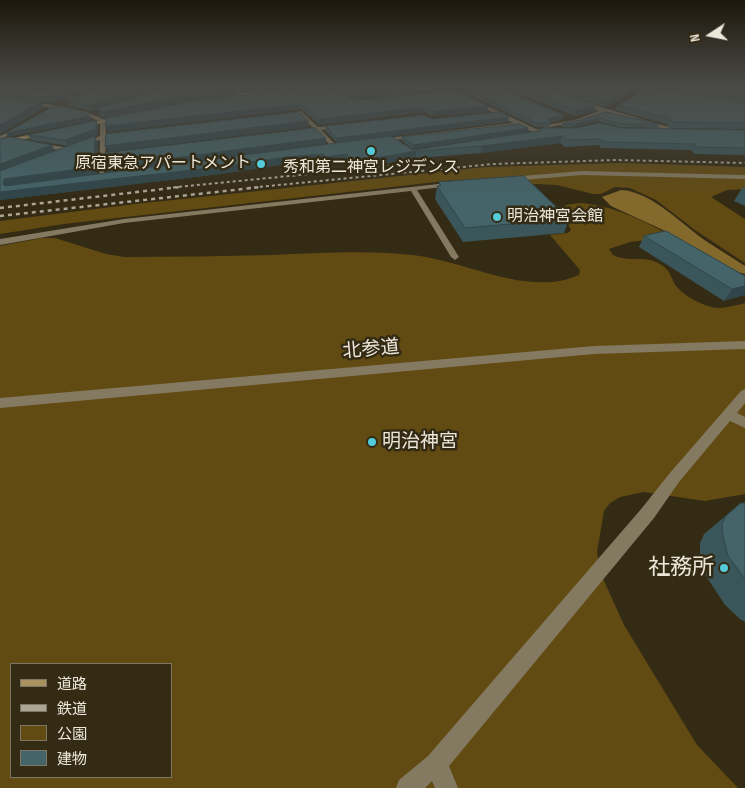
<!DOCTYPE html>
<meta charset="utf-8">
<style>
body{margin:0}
#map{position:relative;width:745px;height:788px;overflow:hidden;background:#342b15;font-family:"Sofia Sans Condensed","Noto Sans JP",sans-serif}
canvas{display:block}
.legend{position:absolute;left:10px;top:663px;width:162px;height:115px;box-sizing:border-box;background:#342b15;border:1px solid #7e7664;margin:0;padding:6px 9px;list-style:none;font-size:15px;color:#ede7da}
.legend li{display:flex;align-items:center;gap:10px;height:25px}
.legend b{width:25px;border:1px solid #7e7664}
.north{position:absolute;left:685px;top:10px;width:50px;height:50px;-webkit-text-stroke:4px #342b15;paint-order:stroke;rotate:259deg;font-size:14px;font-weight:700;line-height:20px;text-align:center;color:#ede7da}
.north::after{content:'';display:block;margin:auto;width:18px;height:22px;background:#ede7da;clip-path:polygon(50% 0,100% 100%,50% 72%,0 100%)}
</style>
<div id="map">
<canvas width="745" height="788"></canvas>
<ul class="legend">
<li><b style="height:6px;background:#a79260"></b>道路</li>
<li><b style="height:6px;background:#aca595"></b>鉄道</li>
<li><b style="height:14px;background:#624b12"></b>公園</li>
<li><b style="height:14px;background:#446469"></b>建物</li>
</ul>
<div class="north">N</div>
</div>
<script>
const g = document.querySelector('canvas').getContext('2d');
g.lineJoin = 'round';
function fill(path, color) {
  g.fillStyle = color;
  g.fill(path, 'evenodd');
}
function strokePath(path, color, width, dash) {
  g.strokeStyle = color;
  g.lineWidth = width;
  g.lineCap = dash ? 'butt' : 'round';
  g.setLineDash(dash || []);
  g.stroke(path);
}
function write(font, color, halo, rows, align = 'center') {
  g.font = font + ' "Sofia Sans Condensed","Noto Sans JP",sans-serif';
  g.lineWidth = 5;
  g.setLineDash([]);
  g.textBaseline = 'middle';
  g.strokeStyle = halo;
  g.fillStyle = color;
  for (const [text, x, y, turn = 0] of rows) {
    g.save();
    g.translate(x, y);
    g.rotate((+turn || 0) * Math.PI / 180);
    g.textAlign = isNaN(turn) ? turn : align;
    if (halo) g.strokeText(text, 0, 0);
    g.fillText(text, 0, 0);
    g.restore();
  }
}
const green = new Path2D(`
 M622,163L745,167V189L727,190L711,197L745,219V263L695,230L656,200L630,188L615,187L601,194H593L557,185L536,184L480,188L454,180L64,224L0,234V221L135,204L485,167Z
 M580,203C612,205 645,221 673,237L630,242L609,249L613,255C628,263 644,255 658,263C673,271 669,277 677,287C685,297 705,307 718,308C727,308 736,305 745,303V494L705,501L644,492L620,497L610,503L604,511L597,552L600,572L624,625L697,745L738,788H0V246L42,238H55L106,254L124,257C174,257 223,256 272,255C318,253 366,250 412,255C465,260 527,298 579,275L580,270L550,235L568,233L571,230L561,210L566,205ZM11,664H171V777H11Z`);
const water = new Path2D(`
 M621,190C652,191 684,227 709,243C721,251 733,258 745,266V274L725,268L661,229L611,206L602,197Z`);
const minor = new Path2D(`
 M210,87H217L247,94L245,95Z
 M374,87H379L404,97L400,98Z
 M443,87H448L536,129L557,131L535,133L518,126L377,142L379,139L513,123Z
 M624,87L658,91L656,92Z
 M45,90L47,91L44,93L85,97L83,98L35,94Z
 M0,101C36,103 72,103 105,120L106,135L122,133V135L106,138L104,180L99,179L100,140L84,146L79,145L100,136V122C69,106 34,106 0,103Z
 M581,101L682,131L679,133L604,112L578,122L544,128L541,126L575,120L599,111L579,103Z
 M301,111L318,127L345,125L343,128L321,130L337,146V148H333L316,131L299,132V130L313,128L300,115L284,117L281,115Z
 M19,126L24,127L0,140V136Z
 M36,143L71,148L74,150L71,152L34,146Z
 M582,171L745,175V179L582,175L510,181L507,179L510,177Z
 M456,182L459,184L458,185L417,190L459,257L455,260L451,257L411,191L124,223L0,245V239L124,219Z
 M745,341V349L594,354L0,408V398L594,346Z
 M745,389V403L737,413L745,417V428L730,421L679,482L654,518L449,766L458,788H435L432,781L425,788H396L399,780L428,756L642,508L669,474L741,391Z`);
const major = new Path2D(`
 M294,87H305L221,97L219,96Z
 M323,87H336L313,90L311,89Z
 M122,115L124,118L81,128L78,126Z
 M46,131L48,134L0,145V141Z`);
const railFar1 = new Path2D(`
 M167,188L391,166
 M248,188L493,164L615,160L745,163`);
const rail = new Path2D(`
 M0,208L180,187
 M0,216L261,187`);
const wall = new Path2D(`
 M0,87L34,91L64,94L66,99L56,103L23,101L44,108L0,134Z
 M23,87H253L247,88L245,92L236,90L237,95L194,100L105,118L100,116L98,109L169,87L91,111L68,106L66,100L96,89L80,94L49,92L45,88Z
 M282,87H328L351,98L361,100L488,106L487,112L432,116L424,112L320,125L301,109L108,132L106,126L286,90Z
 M336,87H381L389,90V96L355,98L336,89Z
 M383,87H444V90L401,94Z
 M503,87H549L594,111L575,116Z
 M550,87H633L631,91L624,98L605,107Z
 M651,87H745V129L669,128L667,124L615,110L618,105L711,96Z
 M467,90L564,115L563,119L550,123L549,127H536L467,93Z
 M606,112L659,124L658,128L620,127L597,121L574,127H561L562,124L580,120Z
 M509,117L508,122L391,136L413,150L622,128L745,130V155L695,154L691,150L601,148L599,145L565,147L560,143L481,153L416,158L376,165L349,167L347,161L326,164L324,161L286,164L220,174L0,200L55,151L98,143L97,174L337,143L326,131V126L432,119Z
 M96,121L98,126V135L68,146L31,140L28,135Z
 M527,132L413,149L402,141V137Z
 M439,182L569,219L564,233L463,242L435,199L437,186H439Z
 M745,187V206L734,201L742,188Z
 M644,236L745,276L724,301L639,247Z
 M741,503H745V622L740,619L725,605L704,573L700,554V543L704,534Z`);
const shadedWall = new Path2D(`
 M83,87H102L80,94L78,89Z
 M150,87H170L91,111L89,105Z
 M245,87H253L247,88L245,92Z
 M256,87H276L277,91L257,93Z
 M285,87H319L286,90Z
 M420,87H444V90L401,94L402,89Z
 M455,87H476L455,88Z
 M632,87H633L631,91L624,98L605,107L607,101Z
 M236,90L237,95L194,100L105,118L102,112L192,94Z
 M389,90V96L355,98V92Z
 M64,94L66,99L56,103L53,97Z
 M41,102L44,108L0,134V125Z
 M300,104L301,109L108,132L106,126Z
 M596,105L594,111L575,116L577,110Z
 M488,106L487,112L432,116L433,111Z
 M424,107V112L320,125L319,119Z
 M564,115L563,119L547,123L548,119Z
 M90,116L92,121L8,137L6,133Z
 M509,117L508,122L337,143L336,138Z
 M599,118L597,121L574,127L575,124Z
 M96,121L98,126V135L68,146L65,140Z
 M308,121L309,127L108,152L105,146Z
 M528,128L527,132L413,149L414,145Z
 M95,136L98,143L97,174L323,154L324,161L286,164L220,174L0,200V192L4,179Z
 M562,136L560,143L481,153L482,146Z
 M326,138V144L107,173L105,167Z
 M52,145L55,152L0,173V164Z
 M416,151V158L376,165L349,167V160Z
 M347,154V161L326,164L325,157Z
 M745,286V295L724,301L732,289Z`);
const building = new Path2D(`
 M0,87L31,88L34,91L64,94L53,97L0,94Z
 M55,87H83L78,89Z
 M102,87H150L89,105L66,100Z
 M170,87H223L236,90L192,94L102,112L98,109Z
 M312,87H328L351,98L361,100L454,90L488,106L433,111L424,107L319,119L300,104L106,126V118L193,101Z
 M343,87H381L389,90L355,92Z
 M397,87H420L402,89Z
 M494,87H497L564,115L548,119L550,123H537L467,90Z
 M517,87H549L596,105L577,110Z
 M566,87H632L626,93L607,101Z
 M643,87L745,102V123L672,122L670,118L618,105L632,98Z
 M687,87H745V96Z
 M0,99L41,102L0,125Z
 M54,106L76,109L90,116L6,133Z
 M299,112L308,121L105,146L106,134Z
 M500,112L509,117L336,138L326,126L423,115L432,119Z
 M606,112L659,124H621L599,118L575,124H562L580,120Z
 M96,121V129L65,140L28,135Z
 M599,123L622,128L745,130V148L698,147L694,144L604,142L601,139L567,140L562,136L482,146L416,151L376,158L349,160L347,154L325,157L323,154L286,157L218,167L0,192V171L95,136L94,167L4,179L3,184L5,186L391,136L413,150L538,131L542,128H576Z
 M520,124L528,128L414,145L402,137Z
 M315,128L326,138L105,167V153Z
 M10,137L52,145L0,164V139Z
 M524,176L569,219L465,228L437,186H441L439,182Z
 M666,231L745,276V286L732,289L644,236Z
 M741,503H745V579L728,556L723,536L722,524L726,516Z`);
const markers = [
 [371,151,5,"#53cbdb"],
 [261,164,5,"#53cbdb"],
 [497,217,5,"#53cbdb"],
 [372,442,5,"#53cbdb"],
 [724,568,5,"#53cbdb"]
];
const farPoinames = [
 ["原宿東急アパートメント",251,164],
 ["秀和第二神宮レジデンス",371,168,"center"],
 ["明治神宮会館",507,217,"left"]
];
const streetNames = [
 ["北参道",371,350,-5]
];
const poiNames = [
 ["明治神宮",382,442]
];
const nearPoinames = [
 ["社務所",714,568]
];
fill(green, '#624b12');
fill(water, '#84692c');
fill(minor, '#847961');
fill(major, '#a79260');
strokePath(railFar1, '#aca595', 2, [3, 3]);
strokePath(rail, '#aca595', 2.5, [4, 4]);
fill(wall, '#3a565a');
fill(shadedWall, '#30464a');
fill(building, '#446469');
strokePath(building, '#30464a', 1);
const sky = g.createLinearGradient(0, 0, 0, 197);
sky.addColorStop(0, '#1d180c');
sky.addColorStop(0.44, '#4a4a46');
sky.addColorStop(1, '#4a4a4600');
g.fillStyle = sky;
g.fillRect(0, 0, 745, 197);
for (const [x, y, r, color] of markers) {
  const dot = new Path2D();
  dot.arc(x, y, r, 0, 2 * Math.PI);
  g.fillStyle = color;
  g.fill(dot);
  strokePath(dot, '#342b15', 2);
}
write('16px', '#ede7da', '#342b15', farPoinames, 'right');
write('19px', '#ede7da', '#342b15', streetNames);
write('19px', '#ede7da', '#342b15', poiNames, 'left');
write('22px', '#ede7da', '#342b15', nearPoinames, 'right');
</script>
